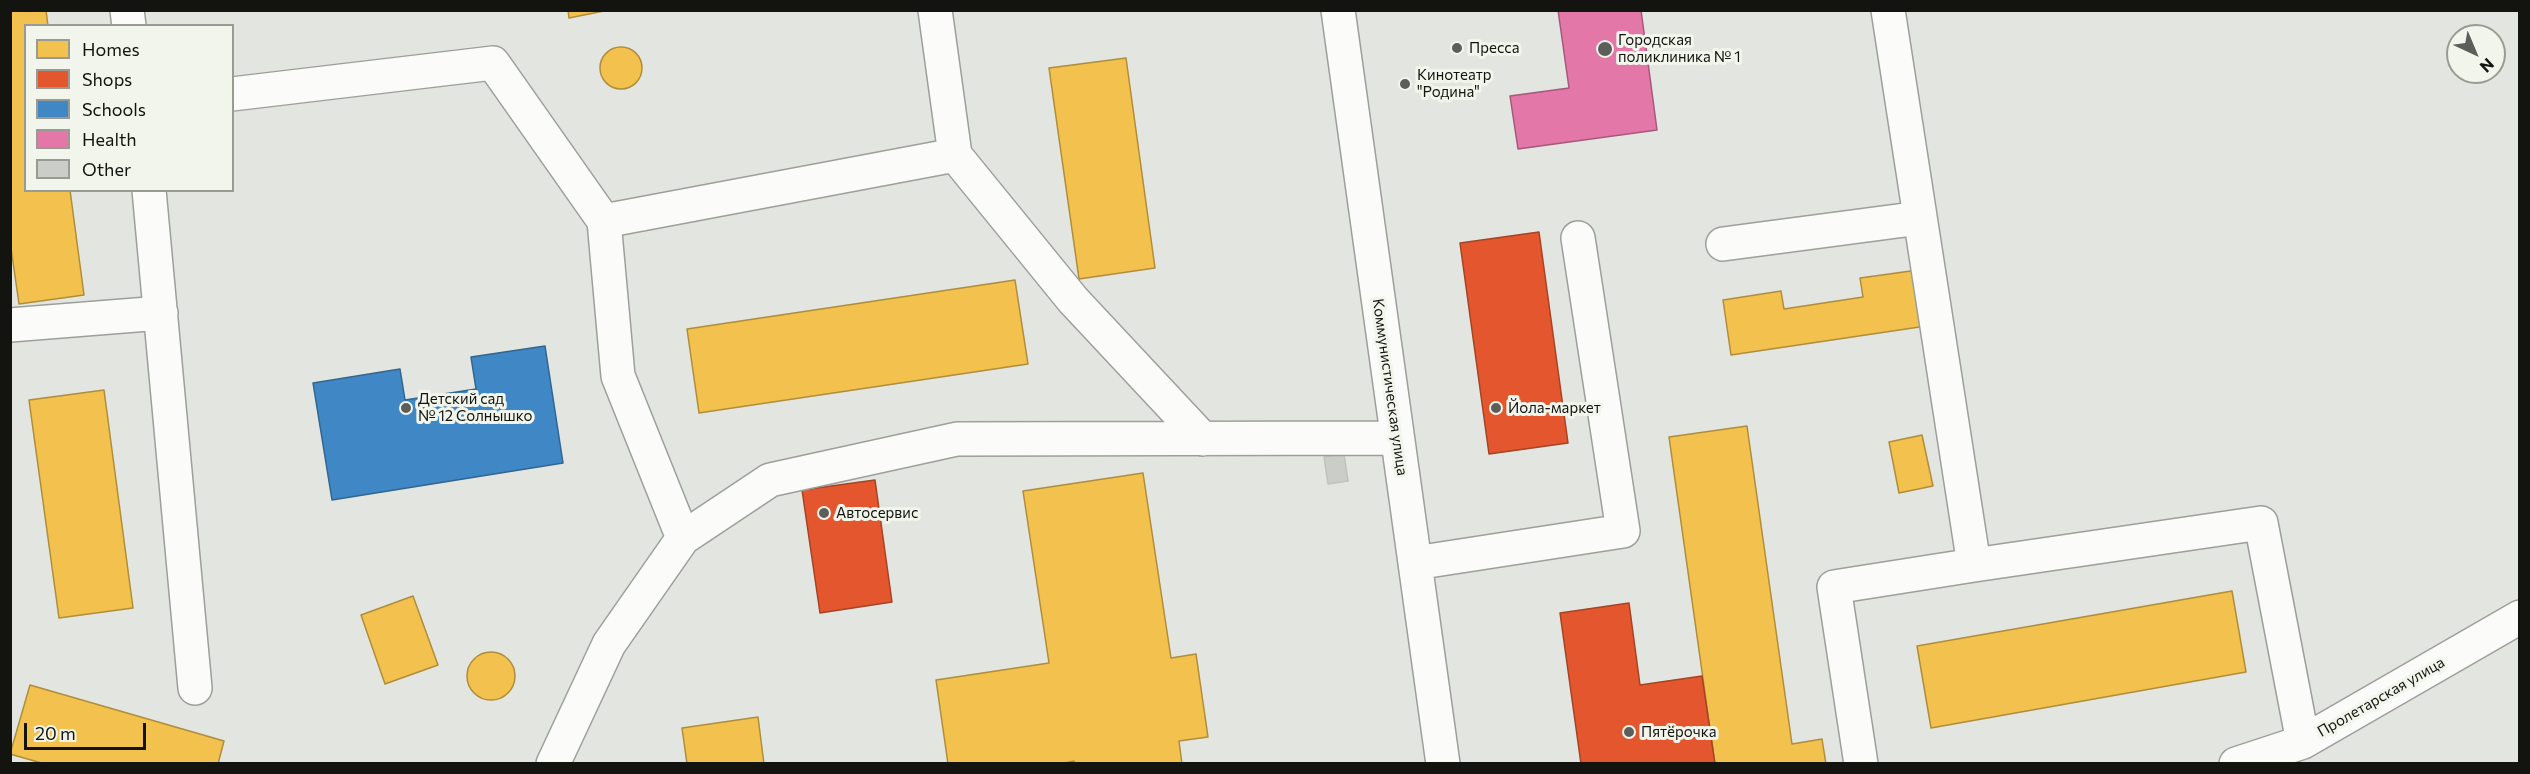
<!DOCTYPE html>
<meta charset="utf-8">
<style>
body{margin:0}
#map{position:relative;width:2530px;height:774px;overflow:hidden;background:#e3e6e0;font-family:Commissioner,sans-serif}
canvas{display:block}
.frame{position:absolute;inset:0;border:12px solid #131410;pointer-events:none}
.legend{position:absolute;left:24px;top:24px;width:210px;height:168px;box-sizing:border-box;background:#f2f5eb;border:2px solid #999b93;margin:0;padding:8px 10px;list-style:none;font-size:18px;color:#131410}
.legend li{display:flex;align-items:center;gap:12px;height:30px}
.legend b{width:30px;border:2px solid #999b93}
.north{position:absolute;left:2446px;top:24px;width:60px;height:60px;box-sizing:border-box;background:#f2f5eb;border:2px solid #999b93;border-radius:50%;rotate:136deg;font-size:16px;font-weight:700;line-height:24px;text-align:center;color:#131410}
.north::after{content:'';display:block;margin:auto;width:21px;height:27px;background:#5c5e59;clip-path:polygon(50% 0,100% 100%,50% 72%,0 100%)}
.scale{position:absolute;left:24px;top:723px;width:122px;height:27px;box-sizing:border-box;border:3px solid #131410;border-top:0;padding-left:8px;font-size:18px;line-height:21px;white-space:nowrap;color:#131410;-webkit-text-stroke:4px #f2f5eb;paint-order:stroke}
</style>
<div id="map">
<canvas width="2530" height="774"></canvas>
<div class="frame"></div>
<ul class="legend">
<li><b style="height:16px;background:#f2c14e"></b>Homes</li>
<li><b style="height:16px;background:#e4572e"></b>Shops</li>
<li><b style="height:16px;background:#3f88c5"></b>Schools</li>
<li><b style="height:16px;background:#e377a8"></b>Health</li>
<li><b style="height:16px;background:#cbcdc8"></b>Other</li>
</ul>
<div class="north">N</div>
<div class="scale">20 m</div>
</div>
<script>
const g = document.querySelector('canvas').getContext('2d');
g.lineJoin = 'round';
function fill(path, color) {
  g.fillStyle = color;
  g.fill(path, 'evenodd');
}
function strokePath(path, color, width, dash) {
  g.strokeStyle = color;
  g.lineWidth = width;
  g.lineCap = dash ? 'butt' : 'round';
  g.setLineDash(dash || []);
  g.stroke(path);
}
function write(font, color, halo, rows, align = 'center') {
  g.font = font + ' Commissioner,sans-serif';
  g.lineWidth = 6;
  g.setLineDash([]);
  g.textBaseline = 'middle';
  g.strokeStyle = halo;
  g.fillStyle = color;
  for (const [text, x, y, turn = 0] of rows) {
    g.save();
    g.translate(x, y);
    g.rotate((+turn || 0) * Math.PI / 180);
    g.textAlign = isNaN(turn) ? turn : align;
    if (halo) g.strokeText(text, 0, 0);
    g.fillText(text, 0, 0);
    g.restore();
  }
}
const homes = new Path2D(`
 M10,10H46L48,26H26V190H70L84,295L19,304L10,241Z
 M568,10H609L569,18Z
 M600 68a21 21 0 1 1 42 0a21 21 0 1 1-42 0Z
 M1126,58L1155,268L1079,279L1049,68Z
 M1925,269L1933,325L1731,355L1723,300L1781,291L1784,309L1863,297L1860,278Z
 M1015,280L1028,364L699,413L687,329Z
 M104,390L133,608L59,618L29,400Z
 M1747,426L1792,744L1822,739L1826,764H1715L1669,437Z
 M1922,435L1933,486L1899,493L1889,442Z
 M1143,473L1171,658L1196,654L1208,737L1179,741L1182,764H1074V761L1060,764H948L936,680L1049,663L1023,491Z
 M2232,591L2246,672L1931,728L1917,646Z
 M413,596L438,665L385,684L361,615Z
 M467 676a24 24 0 1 1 48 0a24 24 0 1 1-48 0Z
 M30,685L224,741L218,764H45L10,754Z
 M758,717L764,764H687L682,728Z`);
const shops = new Path2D(`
 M1539,232L1568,443L1489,454L1460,243Z
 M875,480L892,602L820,613L802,490Z
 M1629,603L1640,685L1702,676L1715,764H1581L1560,613Z`);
const schools = new Path2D(`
 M545,346L563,463L332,500L313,383L400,369L405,400L476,389L471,357Z`);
const health = new Path2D(`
 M1558,10H1641L1657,130L1518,149L1510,96L1569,88Z`);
const building = new Path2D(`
 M1344,454L1348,481L1328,484L1324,457Z`);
const minor = new Path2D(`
 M127,10L129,26
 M935,10L955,155
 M1338,10L1443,764
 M1888,10L1974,565L2261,523L2303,742
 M232,94L493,63L604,221
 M149,190L195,688
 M1723,244L1920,218
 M10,325L161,313
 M683,538L618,376L604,221L955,155L1073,300L1203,439
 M1415,563L1623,531L1578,238
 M553,764L609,644L683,538L770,480L957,439L1397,438
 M1861,764L1834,587L1974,565
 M2236,764L2303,742L2520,617`);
const markers = [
 [1457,48,6,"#5c5e59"],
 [1605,49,8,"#5c5e59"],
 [1405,84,6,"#5c5e59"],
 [406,408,6,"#5c5e59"],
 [1496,408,6,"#5c5e59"],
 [824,513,6,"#5c5e59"],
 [1629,732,6,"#5c5e59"]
];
const poiNames = [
 ["Городская",1618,40],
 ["поликлиника № 1",1618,57],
 ["Пресса",1469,48],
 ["Кинотеатр",1417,75],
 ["\"Родина\"",1417,92],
 ["Детский сад",418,399],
 ["№ 12 Солнышко",418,416],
 ["Йола-маркет",1508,408],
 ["Автосервис",836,513],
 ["Пятёрочка",1641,732]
];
const streetNames = [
 ["Коммунистическая улица",1390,387,82],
 ["Пролетарская улица",2381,697,-30]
];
fill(homes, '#f2c14e');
strokePath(homes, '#af8d3b', 1.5);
fill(shops, '#e4572e');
strokePath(shops, '#a54325', 1.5);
fill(schools, '#3f88c5');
strokePath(schools, '#32658f', 1.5);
fill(health, '#e377a8');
strokePath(health, '#a5597a', 1.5);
fill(building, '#cbcdc8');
strokePath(building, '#c0c2bd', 1.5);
strokePath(minor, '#9d9f9b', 36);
strokePath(minor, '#fbfbfa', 33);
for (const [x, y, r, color] of markers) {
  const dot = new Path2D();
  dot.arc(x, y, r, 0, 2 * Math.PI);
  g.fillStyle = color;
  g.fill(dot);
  strokePath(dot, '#f2f5eb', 2);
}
write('15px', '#131410', '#f2f5eb', poiNames, 'left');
write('15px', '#131410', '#f2f5eb', streetNames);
</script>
